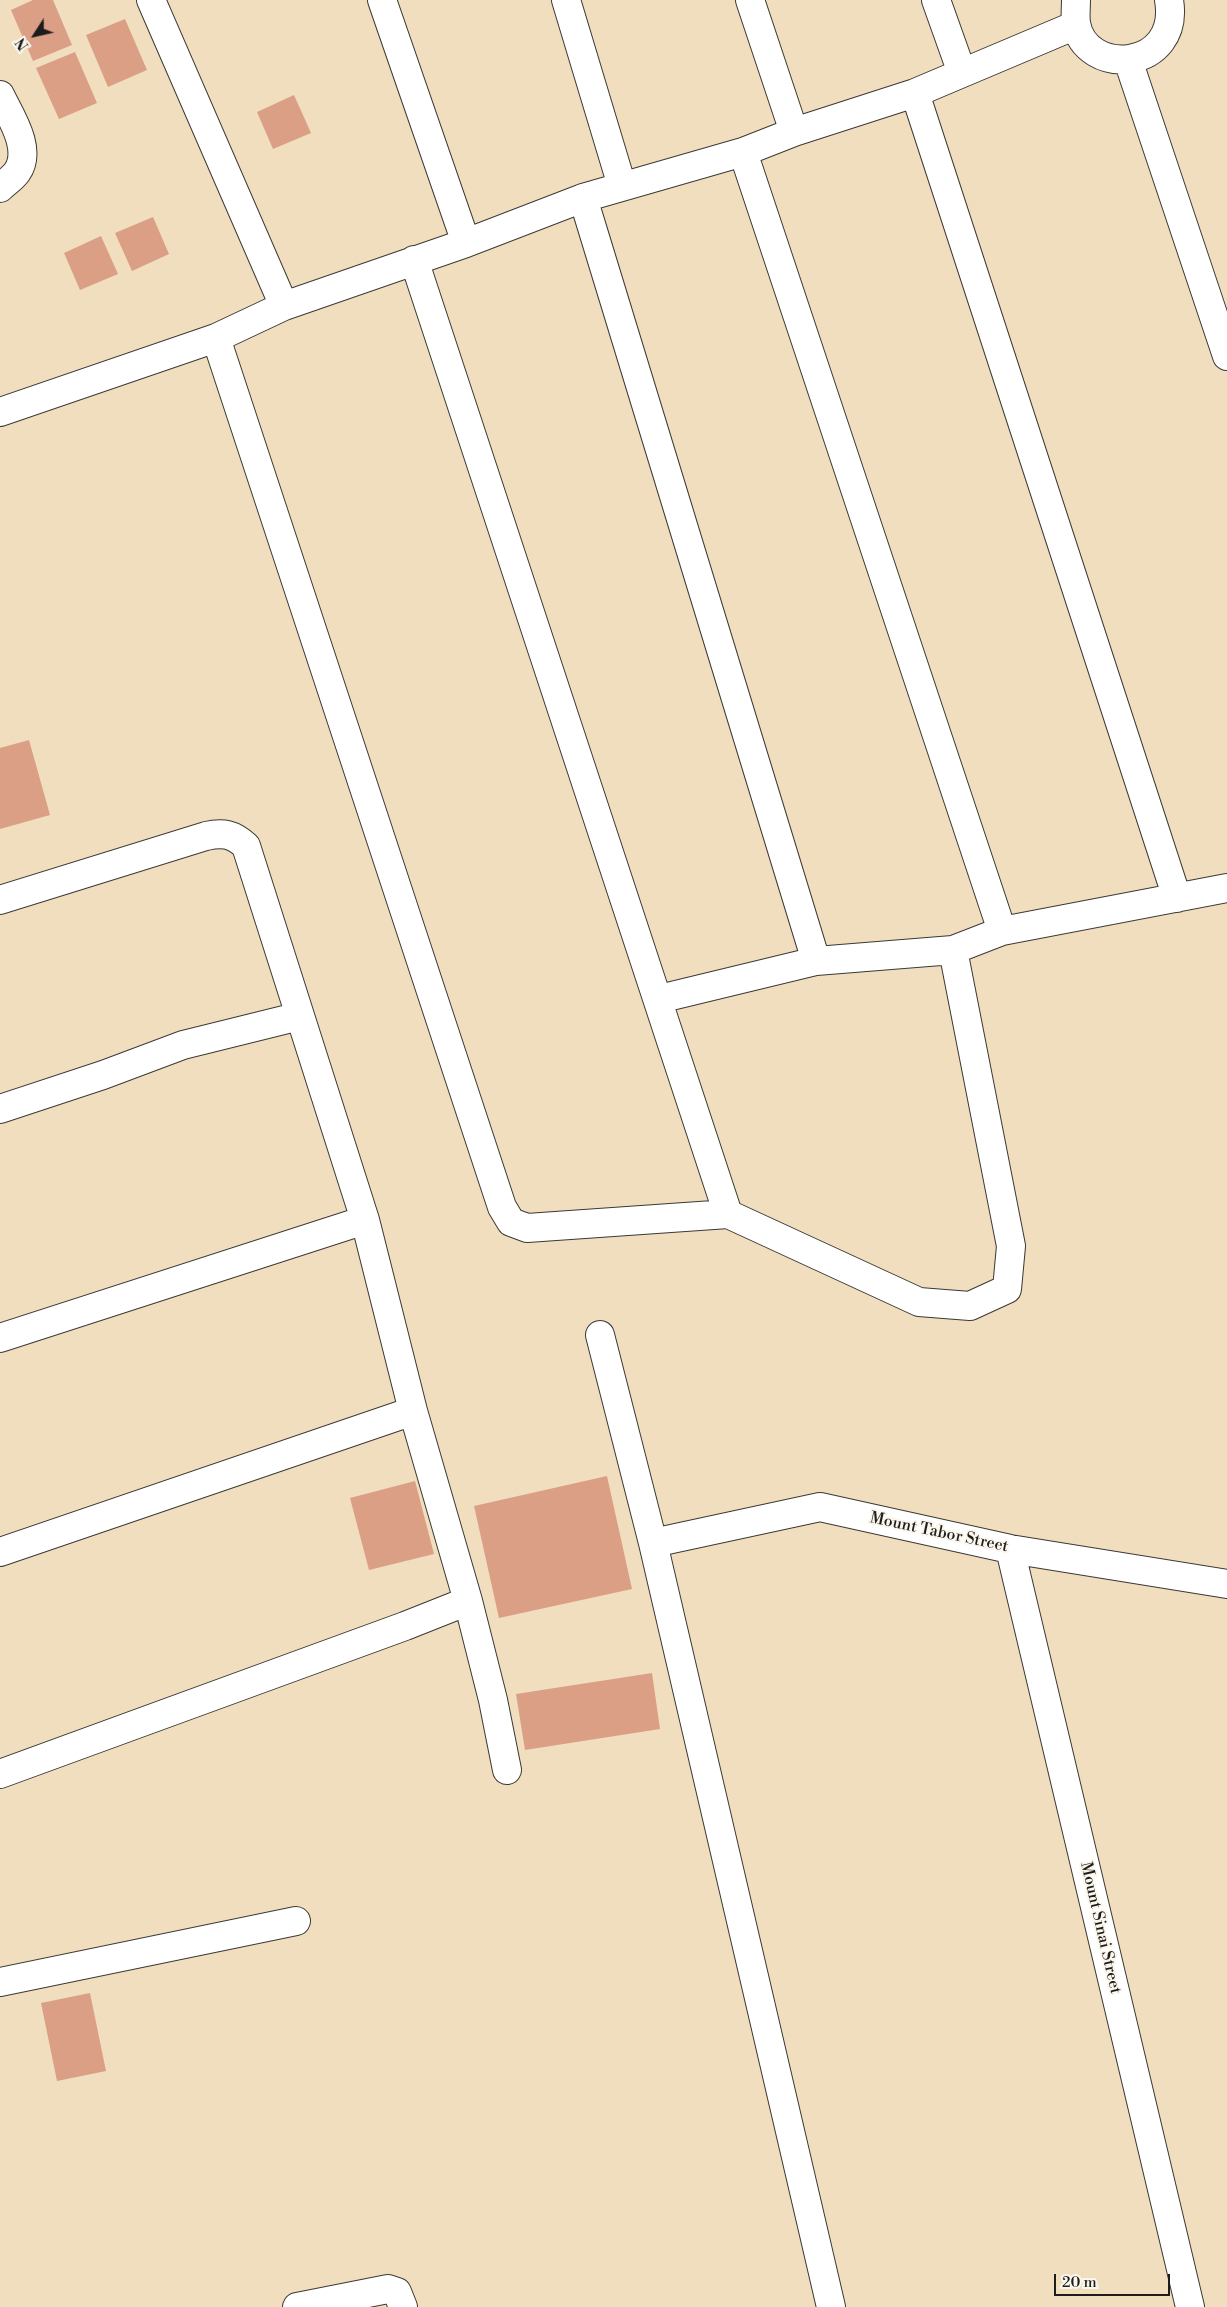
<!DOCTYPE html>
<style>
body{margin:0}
#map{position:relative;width:1227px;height:2307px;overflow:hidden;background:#f0debf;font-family:"Libre Bodoni",serif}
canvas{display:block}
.north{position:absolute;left:10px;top:10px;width:50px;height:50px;-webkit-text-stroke:4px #fbf7ec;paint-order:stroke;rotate:235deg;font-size:14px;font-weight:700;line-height:20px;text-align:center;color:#1c1c1c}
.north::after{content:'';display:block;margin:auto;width:18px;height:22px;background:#1c1c1c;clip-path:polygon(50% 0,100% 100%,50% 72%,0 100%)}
.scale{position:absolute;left:1054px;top:2274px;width:116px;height:22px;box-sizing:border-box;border:2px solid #1c1c1c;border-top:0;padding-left:6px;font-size:15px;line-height:18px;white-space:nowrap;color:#1c1c1c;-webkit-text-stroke:4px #fbf7ec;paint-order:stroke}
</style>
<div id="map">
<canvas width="1227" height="2307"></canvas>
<div class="north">N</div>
<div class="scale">20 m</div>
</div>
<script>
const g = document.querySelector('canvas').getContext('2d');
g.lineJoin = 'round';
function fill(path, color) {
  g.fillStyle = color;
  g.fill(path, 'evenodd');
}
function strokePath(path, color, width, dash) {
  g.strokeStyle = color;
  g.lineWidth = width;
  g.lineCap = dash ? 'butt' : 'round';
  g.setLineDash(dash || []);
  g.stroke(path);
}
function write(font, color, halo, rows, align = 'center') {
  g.font = font + ' "Libre Bodoni",serif';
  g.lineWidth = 4;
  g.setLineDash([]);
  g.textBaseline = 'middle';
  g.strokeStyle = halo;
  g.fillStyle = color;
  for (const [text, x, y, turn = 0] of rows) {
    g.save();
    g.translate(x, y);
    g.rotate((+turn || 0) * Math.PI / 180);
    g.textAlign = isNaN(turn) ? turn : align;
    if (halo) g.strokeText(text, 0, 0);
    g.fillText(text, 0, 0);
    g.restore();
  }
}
const building = new Path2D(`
 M33,0H53L72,45L33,61L11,10Z
 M125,19L147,70L108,87L86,35Z
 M75,52L97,103L59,119L36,68Z
 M294,95L311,133L273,149L257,112Z
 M153,217L169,254L132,271L115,233Z
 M101,236L118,274L80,290L64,253Z
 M29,740L50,815L0,829V748Z
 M607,1476L632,1589L499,1618L474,1506Z
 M415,1481L434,1554L369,1570L350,1498Z
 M652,1673L660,1729L525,1750L516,1694Z
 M90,1993L106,2071L57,2081L41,2003Z`);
const minor = new Path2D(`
 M151,0L284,306
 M382,0L466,243
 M566,0L622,186
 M750,0L794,132
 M936,0L962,73
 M1076,0C1076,7 1075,16 1076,23C1085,78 1181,71 1169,0
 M1128,60L1227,356
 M915,93L1177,898
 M0,95C10,116 33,149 17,172C13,178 5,183 0,188
 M743,152L1002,931
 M583,198L816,961
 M414,260L728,1214
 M216,338L502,1207L511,1222L527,1228L728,1214L919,1302L970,1306L1007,1289L1011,1246L953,950
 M0,412L216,338L284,306L466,243L583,198L743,152L794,132L915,93L1076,25
 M0,900L206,836C223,832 233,834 246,846L365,1220L413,1411L468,1601L405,1626L0,1774
 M659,999L816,961L953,950L1002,931L1227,888
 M0,1109L103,1075L183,1045L300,1016
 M600,1335L653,1543L831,2307
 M0,1338L365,1220
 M653,1543L820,1507L1010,1549L1227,1584
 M1010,1549L1190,2307
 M0,1552L413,1411
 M468,1601L493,1700L507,1770
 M0,1982L296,1921
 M297,2307L388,2289L397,2292L403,2307`);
const streetNames = [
 ["Mount Tabor Street",939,1533,12],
 ["Mount Sinai Street",1100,1928,77]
];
fill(building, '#db9f86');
strokePath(minor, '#3c3934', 30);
strokePath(minor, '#fff', 28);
write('16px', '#1c1c1c', '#fbf7ec', streetNames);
</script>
